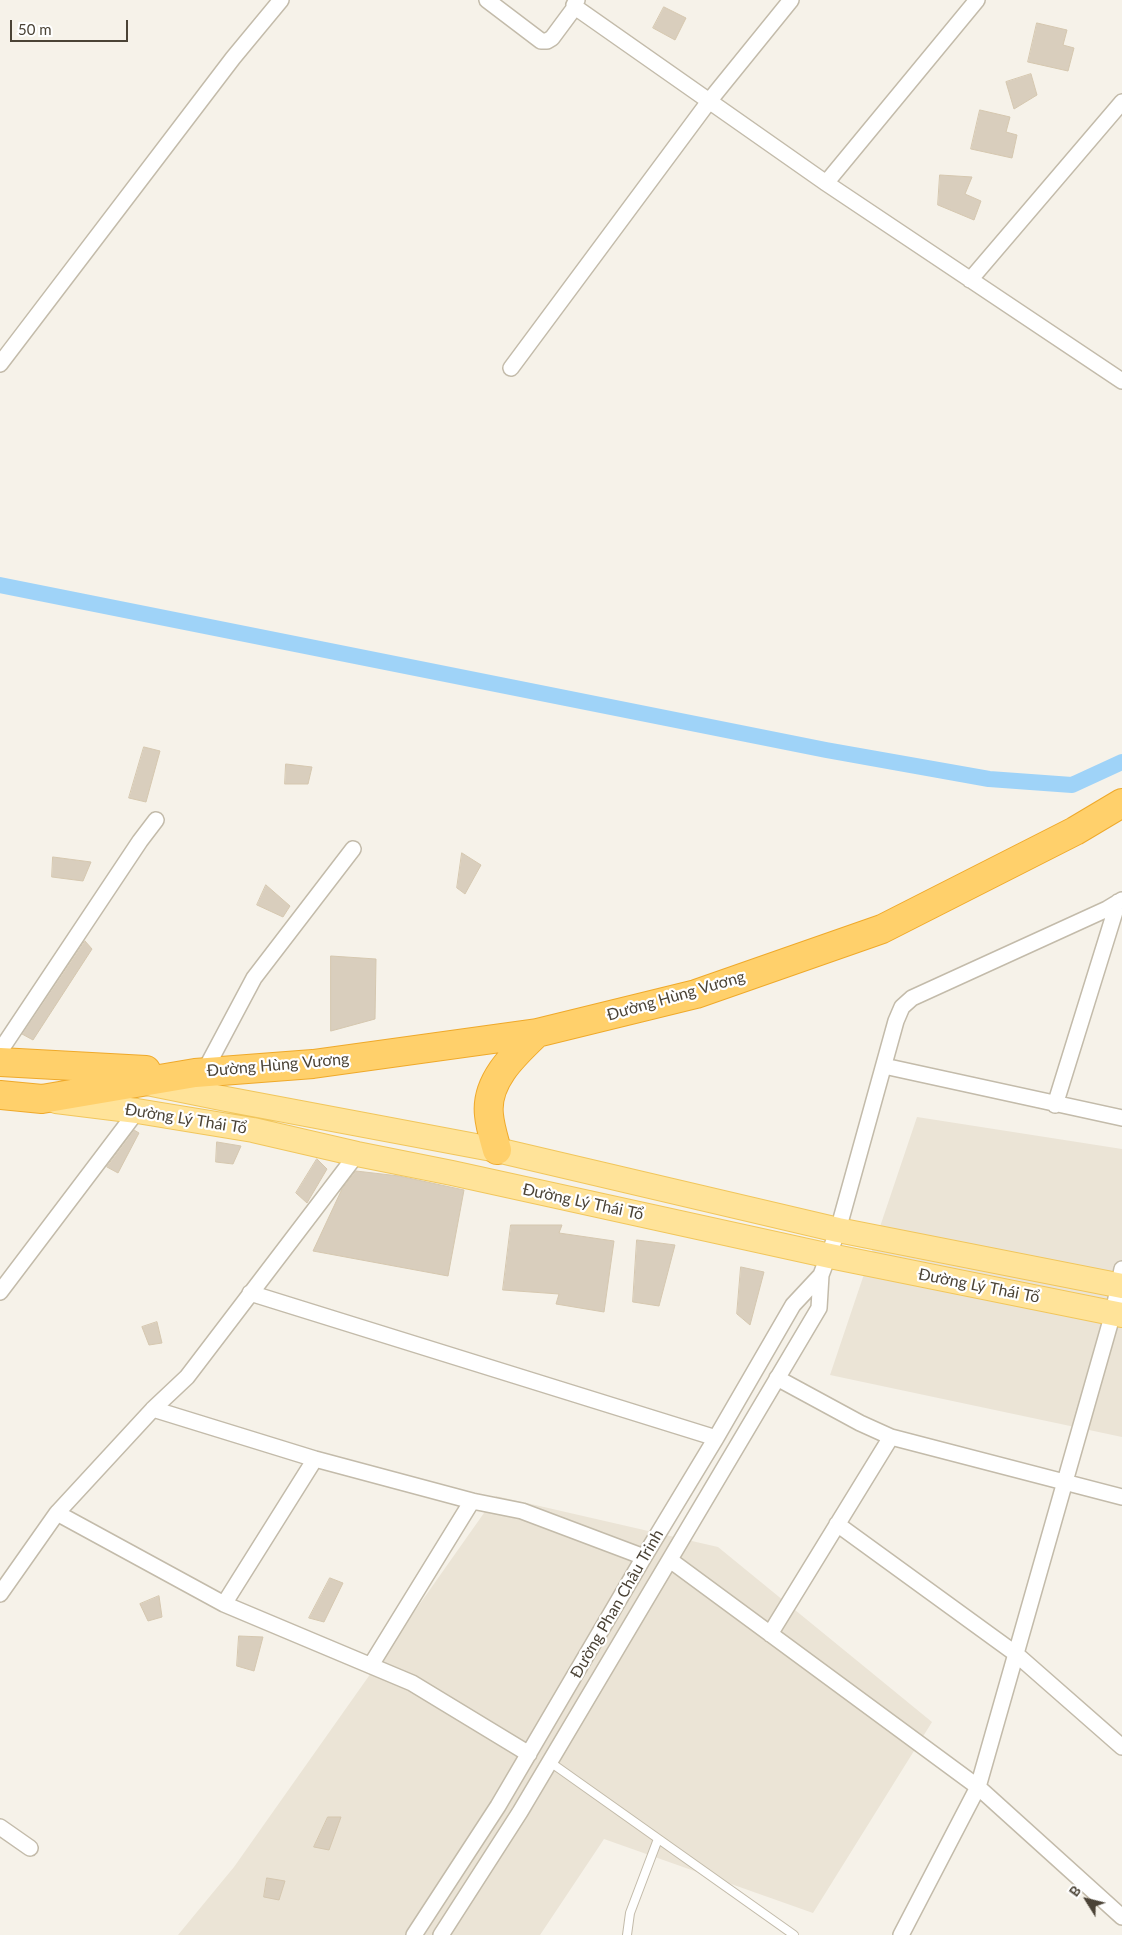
<!DOCTYPE html>
<meta charset="utf-8">
<style>
body{margin:0}
#map{position:relative;width:1122px;height:1935px;overflow:hidden;background:#f6f2e9;font-family:Lato,sans-serif}
canvas{display:block}
.north{position:absolute;left:1062px;top:1875px;width:50px;height:50px;-webkit-text-stroke:4px #fff;paint-order:stroke;rotate:306deg;font-size:14px;font-weight:700;line-height:20px;text-align:center;color:#4b4336}
.north::after{content:'';display:block;margin:auto;width:18px;height:22px;background:#4b4336;clip-path:polygon(50% 0,100% 100%,50% 72%,0 100%)}
.scale{position:absolute;left:10px;top:20px;width:118px;height:22px;box-sizing:border-box;border:2px solid #4b4336;border-top:0;padding-left:6px;font-size:15px;line-height:18px;white-space:nowrap;color:#4b4336;-webkit-text-stroke:4px #fff;paint-order:stroke}
</style>
<div id="map">
<canvas width="1122" height="1935"></canvas>
<div class="north">B</div>
<div class="scale">50 m</div>
</div>
<script>
const g = document.querySelector('canvas').getContext('2d');
g.lineJoin = 'round';
function fill(path, color) {
  g.fillStyle = color;
  g.fill(path, 'evenodd');
}
function strokePath(path, color, width, dash) {
  g.strokeStyle = color;
  g.lineWidth = width;
  g.lineCap = dash ? 'butt' : 'round';
  g.setLineDash(dash || []);
  g.stroke(path);
}
function write(font, color, halo, rows, align = 'center') {
  g.font = font + ' Lato,sans-serif';
  g.lineWidth = 4.5;
  g.setLineDash([]);
  g.textBaseline = 'middle';
  g.strokeStyle = halo;
  g.fillStyle = color;
  for (const [text, x, y, turn = 0] of rows) {
    g.save();
    g.translate(x, y);
    g.rotate((+turn || 0) * Math.PI / 180);
    g.textAlign = isNaN(turn) ? turn : align;
    if (halo) g.strokeText(text, 0, 0);
    g.fillText(text, 0, 0);
    g.restore();
  }
}
const residential = new Path2D(`
 M917,1117L1122,1149V1437L830,1375Z
 M496,1496L718,1547L932,1722L813,1913L604,1839L540,1935H178L234,1867Z`);
const canal = new Path2D(`
 M0,585L826,750L989,779L1072,785L1122,762`);
const building = new Path2D(`
 M664,7L686,18L675,40L653,28Z
 M1037,23L1067,30L1063,45L1074,48L1068,71L1028,62Z
 M1031,74L1037,95L1014,109L1006,82Z
 M980,110L1010,117L1006,132L1017,135L1012,158L971,149Z
 M940,175L972,177L965,194L981,201L974,220L938,205Z
 M144,747L160,751L146,802L129,798Z
 M286,764L312,767L308,784H285Z
 M462,853L481,865L465,894L457,888Z
 M53,857L91,862L83,881L52,877Z
 M266,885L290,906L283,917L257,905Z
 M85,941L92,949L33,1040L22,1034Z
 M331,956L376,959L375,1019L331,1031Z
 M134,1130L139,1133L118,1173L107,1167Z
 M217,1142L241,1146L233,1164L216,1162Z
 M317,1159L327,1169L307,1203L296,1193Z
 M356,1171L399,1176L464,1190L448,1276L313,1251L342,1189Z
 M511,1225H562L559,1233L614,1241L604,1312L556,1304L559,1294L503,1290Z
 M637,1240L675,1245L659,1306L633,1302Z
 M741,1267L764,1272L750,1325L737,1314Z
 M157,1322L162,1343L149,1345L142,1327Z
 M330,1578L343,1583L324,1622L309,1618Z
 M159,1596L162,1617L148,1621L140,1604Z
 M239,1636L263,1637L254,1671L237,1666Z
 M328,1817H341L329,1850L314,1847Z
 M267,1878L285,1881L279,1900L264,1897Z`);
const lane = new Path2D(`
 M550,1762L794,1935
 M627,1935L630,1913L658,1839`);
const street = new Path2D(`
 M487,0L541,41H547L552,38L575,7
 M577,0L574,5L575,7L826,183L1122,381
 M826,183L977,0
 M970,280L1122,102
 M0,364L233,58L281,0
 M511,368L710,100L791,0
 M0,1051L140,841L156,820
 M884,1066L1122,1118
 M204,1072L254,978L353,849
 M1055,1105L1118,902
 M0,1292L137,1111
 M250,1293L716,1438
 M777,1378L860,1423L891,1437L1122,1497
 M153,1409L315,1459L472,1501L522,1511L644,1557
 M57,1513L224,1604L412,1683L529,1754
 M837,1524L1016,1654L1122,1747
 M670,1560L978,1787L1122,1917
 M0,1594L57,1513L153,1409L187,1377L357,1154
 M224,1604L315,1459
 M770,1634L891,1437
 M371,1665L472,1501
 M0,1827L30,1848
 M414,1935L498,1806L644,1557L716,1438L793,1305L821,1275
 M441,1935L520,1812L819,1308L821,1275L838,1230L896,1021L902,1007L912,998L1107,909L1122,900
 M901,1935L978,1787L1113,1313L1122,1269`);
const primary = new Path2D(`
 M147,1083L226,1099L497,1150L838,1230L1122,1286
 M56,1101L137,1111L253,1130L357,1154L452,1173L830,1256L1122,1315`);
const highway = new Path2D(`
 M0,1062L146,1070
 M0,1095L42,1099L195,1073L313,1064L537,1033L696,994L882,929L1075,831L1122,803
 M497,1150C494,1139 490,1127 489,1115C485,1081 515,1054 537,1033`);
const streetNames = [
 ["Đường Hùng Vương",676,996,-16],
 ["Đường Hùng Vương",278,1065,-5],
 ["Đường Lý Thái Tổ",186,1119,9],
 ["Đường Lý Thái Tổ",583,1202,12],
 ["Đường Lý Thái Tổ",979,1286,11],
 ["Đường Phan Châu Trinh",617,1604,-60]
];
fill(residential, '#ebe4d6');
strokePath(canal, '#9fd3f8', 16);
fill(building, '#d9cebd');
strokePath(building, '#d5c7af', 1);
strokePath(lane, '#c3bbaa', 10);
strokePath(street, '#c3bbaa', 18);
strokePath(primary, '#f1c65c', 26);
strokePath(highway, '#efa92a', 30);
strokePath(lane, '#fff', 8);
strokePath(street, '#fff', 15);
strokePath(primary, '#ffe399', 24);
strokePath(highway, '#ffd06b', 28);
write('16px', '#4b4336', '#fff', streetNames);
</script>
